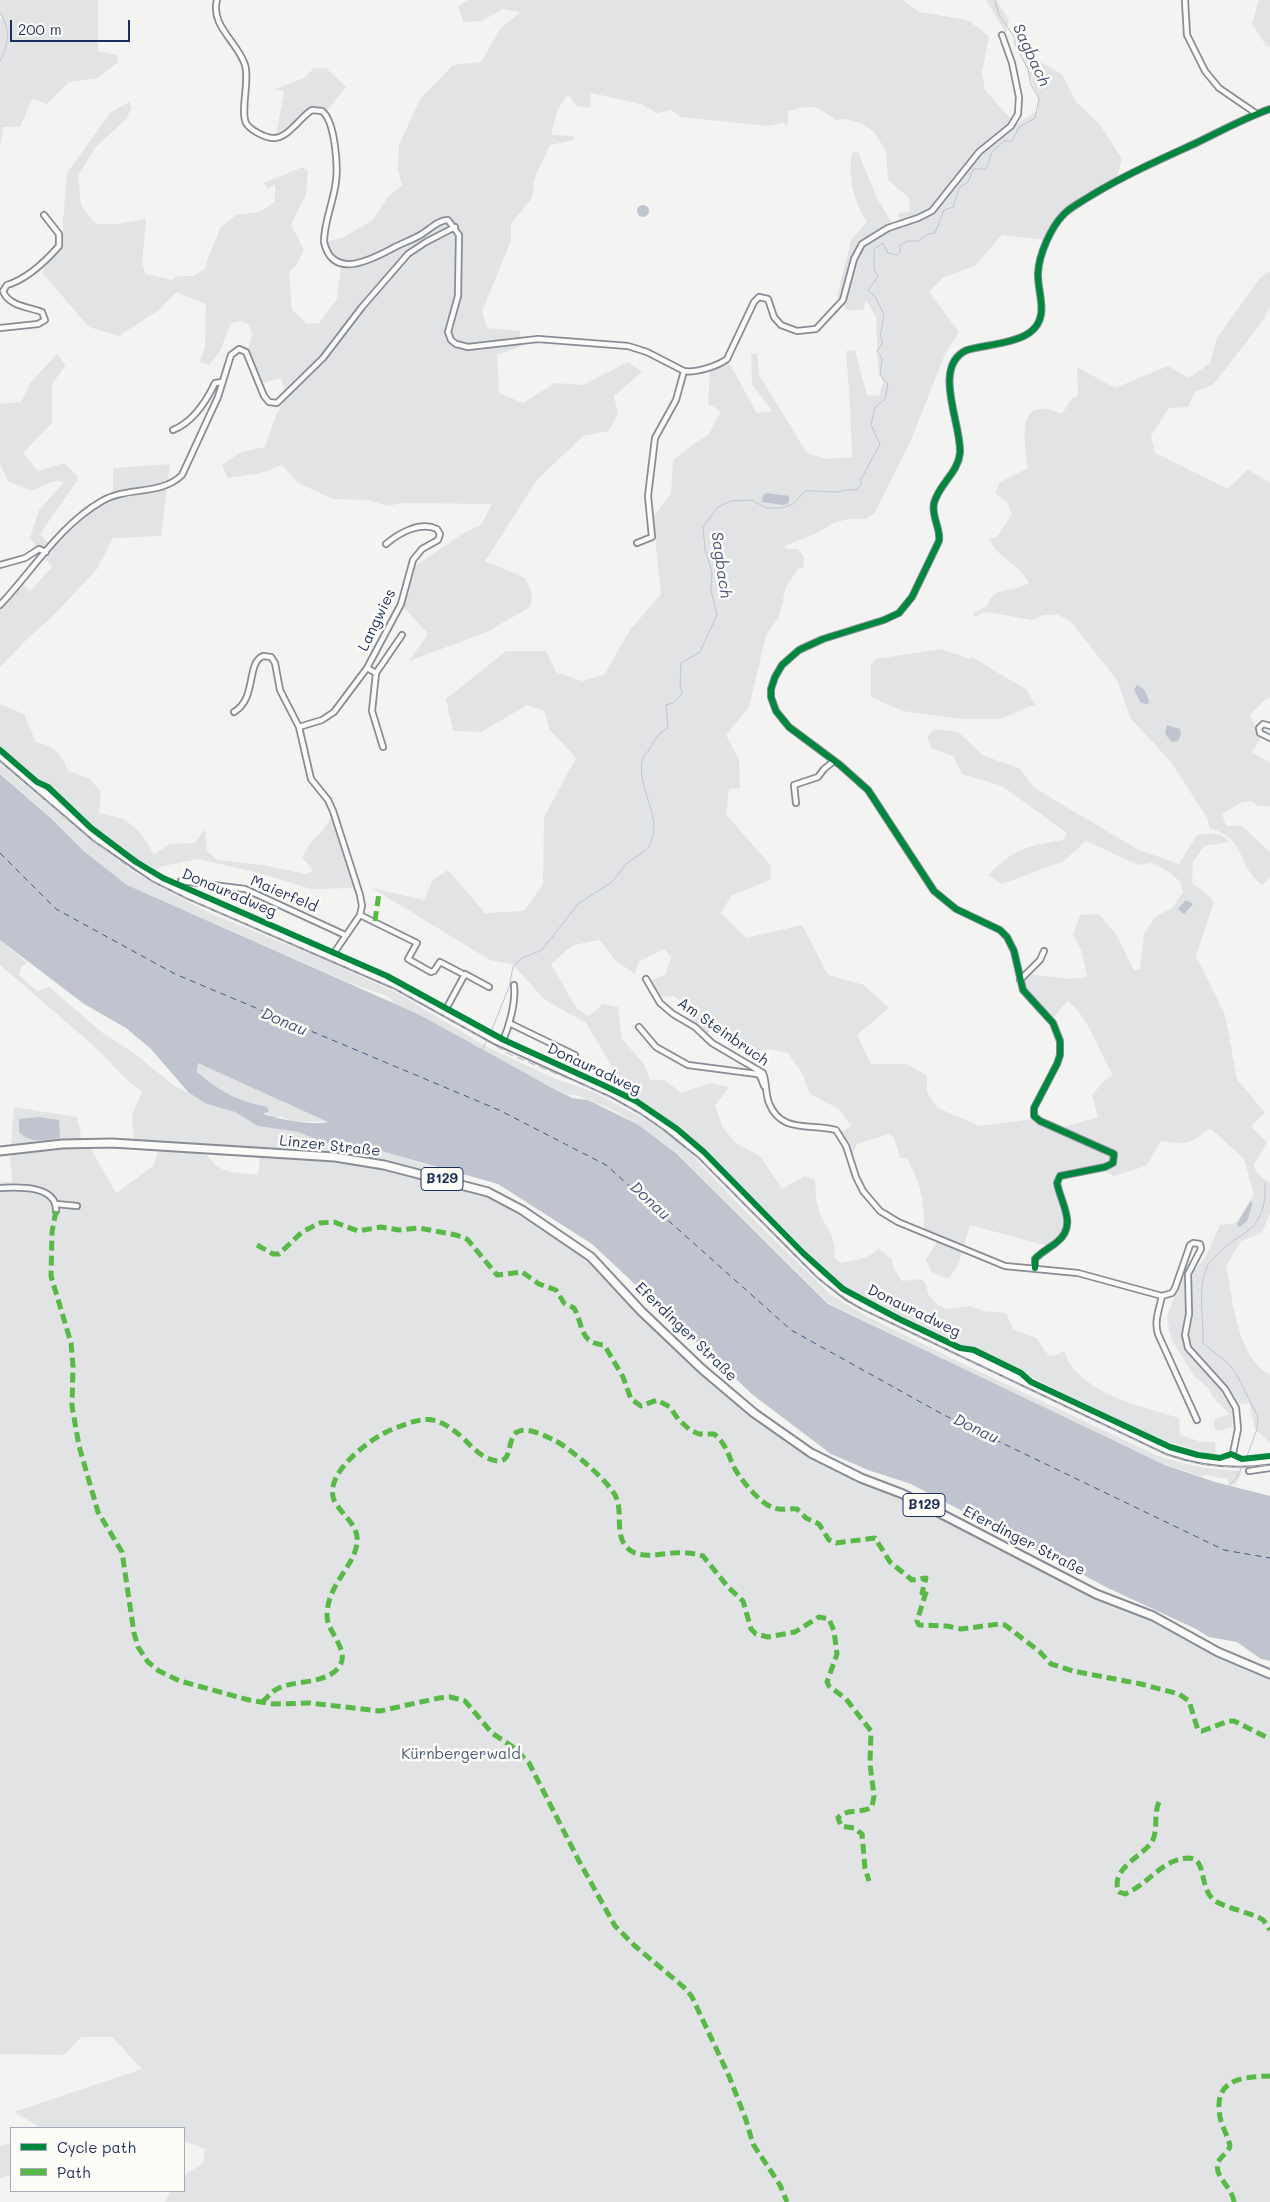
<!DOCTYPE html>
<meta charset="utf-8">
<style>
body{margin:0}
#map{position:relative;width:1270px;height:2202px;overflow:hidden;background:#f3f3f2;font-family:Mali,sans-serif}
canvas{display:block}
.legend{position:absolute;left:10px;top:2127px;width:175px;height:65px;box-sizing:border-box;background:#fdfcf7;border:1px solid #a3aaba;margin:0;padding:6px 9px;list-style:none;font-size:15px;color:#1b2f5e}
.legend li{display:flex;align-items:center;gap:10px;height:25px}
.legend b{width:25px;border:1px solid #a3aaba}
.scale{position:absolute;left:10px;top:20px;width:120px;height:22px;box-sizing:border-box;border:2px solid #1b2f5e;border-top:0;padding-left:6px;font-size:15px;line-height:18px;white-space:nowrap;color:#1b2f5e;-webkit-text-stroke:4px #fdfcf7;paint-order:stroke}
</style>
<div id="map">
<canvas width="1270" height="2202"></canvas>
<ul class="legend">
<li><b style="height:6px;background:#00873e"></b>Cycle path</li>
<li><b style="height:6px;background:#58b947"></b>Path</li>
</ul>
<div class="scale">200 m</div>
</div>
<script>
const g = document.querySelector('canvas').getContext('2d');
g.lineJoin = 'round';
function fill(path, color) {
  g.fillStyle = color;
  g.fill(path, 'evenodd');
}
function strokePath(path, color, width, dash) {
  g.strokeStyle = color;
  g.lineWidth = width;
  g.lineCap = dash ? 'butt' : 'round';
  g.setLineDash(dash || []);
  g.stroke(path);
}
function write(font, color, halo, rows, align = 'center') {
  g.font = font + ' Mali,sans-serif';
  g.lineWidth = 5;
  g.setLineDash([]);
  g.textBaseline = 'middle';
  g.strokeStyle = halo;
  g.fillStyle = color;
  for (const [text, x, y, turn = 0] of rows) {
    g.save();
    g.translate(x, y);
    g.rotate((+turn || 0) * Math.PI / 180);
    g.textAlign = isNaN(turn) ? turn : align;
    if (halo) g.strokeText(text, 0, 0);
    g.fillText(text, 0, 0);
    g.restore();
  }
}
const green = new Path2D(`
 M0,0H98V51L117,55L118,62L98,78L69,82L47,104L32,99L20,127H3L0,148V20L2,18L0,15Z
 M468,0H903L919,12L968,20L989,36L982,73L985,90L1016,125L1038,110V98L1022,58L1030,56L1062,74L1076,102L1100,125L1122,159L1117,177L1059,213L1046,240L1002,235L975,266L944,277L929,292L959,332L945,354L911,440L874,514L865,519H848L833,523L821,531L785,546V549H798L804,557L803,568L798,569L786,587L779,617L766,635L749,707L726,735L739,760L740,788L729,789L726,814L771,866L770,880L731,896L721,913L746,938L802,925L828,975L864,985L889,1008L857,1035L871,1064H906L927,1075V1092L938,1108L980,1126L1032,1119L1063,1127L1098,1117L1092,1095L1104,1081L1113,1075C1098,1051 1091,1020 1068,1001L1052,1019L1029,995L1022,981L1029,974L1070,979L1087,977L1082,951L1073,935L1080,915L1099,914L1116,934L1134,971L1140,969L1144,934L1155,917L1172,908L1183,892L1180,882L1171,873L1151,863L1138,865L1086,841L1064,861L1002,884L988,875C1012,850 1029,845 1063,840L1067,833L1002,786L962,774L953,756L932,749L927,737L934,729L958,732L984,756L1019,768L1035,788L1053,799L1137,849L1179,864L1197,835C1210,834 1220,831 1230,842L1204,846L1193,862L1192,884L1204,891L1214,902L1196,956L1225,1015L1237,1079L1265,1113L1251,1126L1267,1143L1254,1165L1257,1173L1270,1183V1213L1262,1233L1241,1241L1226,1266C1233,1300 1237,1358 1270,1375V1443L1255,1429L1249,1403L1234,1405L1232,1422L1233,1427L1218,1431L1215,1429L1214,1420L1229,1414L1211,1395L1209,1389L1194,1376L1171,1339L1167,1317L1186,1262L1196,1269L1206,1256L1220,1225L1236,1223L1254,1194L1244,1159L1210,1128C1190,1144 1187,1145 1161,1141L1146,1166L1114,1176C1096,1166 1097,1166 1077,1169C1036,1176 1064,1200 1066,1228L1062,1235L1048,1246L970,1225L958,1266L948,1279L932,1272L926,1260L938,1240L924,1228C924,1194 921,1187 907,1158H900L894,1138L889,1134L857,1144L853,1153L850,1154L840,1133L851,1126L839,1109L810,1094L802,1073L788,1053L769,1049L746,1052L719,1038L721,1030L713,1028L706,1034L689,1020L695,1013L674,996L659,997L649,981L666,974L671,957L664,949L639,961L635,974L615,960L600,940L573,945L551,964L577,1009L589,1016L603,1004L618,1007L622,1039L644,1064L650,1080H665L681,1093L710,1083L729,1087L715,1106L723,1128L737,1144L760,1156L782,1189L805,1176L814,1179C817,1187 815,1194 817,1202C820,1224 838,1233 834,1257L841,1263C854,1260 871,1259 878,1248L892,1259L893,1267L902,1281L921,1279L926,1284L928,1294L938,1305L948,1309L970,1306L983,1311L1006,1313L1013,1329L1036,1338L1049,1356L1057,1355L1064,1351C1067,1357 1069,1364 1073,1368C1098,1398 1144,1407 1179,1418L1180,1435L1202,1442H1215L1216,1456L1148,1436L1015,1369L893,1315L839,1284L710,1155L622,1089L614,1070L586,1023L545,1000L512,964L490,960L372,888L424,900L433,880L448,870L485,913L524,911L543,884L544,817L576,758L549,729L545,711L527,705L481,732L453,731L446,699L506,651H546L556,672L582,681L604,675L630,630L661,594L653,517L671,494L673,460L695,443L708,435L721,411L708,404L710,369L728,361L757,413L772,411L752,384L751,354H757L759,375L807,453L826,459L852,457L850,404L846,351L855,350L867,395L879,396L883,383L878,366L876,317L866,300L863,310H847L837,296L851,240L867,222C853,201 848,177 852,153L858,152L877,198L892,223L900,221L898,214L910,211L909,198L888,180L886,151L874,132L863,124L846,119L835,120C816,104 811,105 788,111V126L783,123L767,126L681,117L671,110L657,113L641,104L591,93L590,108L577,106L569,96L566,97L557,111L551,135L574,136V140L550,145L534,179L532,198L511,224V241L482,311L487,328L520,331L522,346L497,355L499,393L523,403L555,383L583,385L628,362L642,372L614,396L618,413L609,431L583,436L537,480L485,561L525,578L532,593L530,607L487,632L409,661L428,634L401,604L412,568L462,534L481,525L492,504L402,503L387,506L368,500L333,499L298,483L282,465L261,473L228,478L222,465L241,452L265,447L276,415L287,397L281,378L262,383L248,349L252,333L248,324L240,321L231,323L220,351L209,365L200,362L205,347L206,304L176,292L160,309L119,336L89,327L42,273L47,262L63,247V221L67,173L110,113L129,102L132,107L126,119L95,148L78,176L81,206L96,224H116L146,219L142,264L146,274L172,280L178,276H193L206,268L207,260L221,227L236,215L259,212L275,202V184L267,189L264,183L302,167L308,170L306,194L291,225L304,250L295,267L289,272L292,310L307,324L319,323L337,299L342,260L329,248L325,242L342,238L372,221L388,197L402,185L398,171L399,145L420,99L453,65L481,62L500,29L520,12L503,9L482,21L463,22L458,6Z
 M986,0H996L1009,20L1006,33Z
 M1259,0H1270V46L1267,47L1252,24Z
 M314,68H326L346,87L327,111C300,102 298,128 276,136L284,91L274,90L304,78Z
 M1270,271V307L1264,319L1213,385L1195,392L1188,407L1169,408L1151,436L1155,453L1228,489L1248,469L1270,483V698H1267L1250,715L1261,738L1252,752L1270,763V806H1258L1252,801L1242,802L1222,814L1226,826H1242L1270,852V877L1262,885C1237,867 1246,836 1210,829L1207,818L1171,762L1131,719L1117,680L1070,621L1058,615H1043L1032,620L987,612L974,617V613L987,606L991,598L998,592L1018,588L1029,583C1020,568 1013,565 1001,555C996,551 993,544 988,539L997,537L1012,514L1007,502L995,493L1000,482L1028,468C1024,439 1015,393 1062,414L1070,401L1078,395L1077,367L1115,388L1168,366L1189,378L1210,363L1217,338L1260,278Z
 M57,354L66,365L52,384V423L23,453L38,471L64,463L79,478L40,534L53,548L113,491V468L170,464L161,536L113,538L97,569L52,617L29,637L0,667V607L23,584L30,591L52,567L30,538L39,510L64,482L54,481L31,491L8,481L0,464V404L21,402L30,383Z
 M941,649L970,659L972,657L1027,690L1036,707L1030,706L1000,719H962L903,711L871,697V666L875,659Z
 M0,704L24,714L36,742C53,746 62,753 68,771L89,778L101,792L99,813L124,819L139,831L154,854L170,844L195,843L205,829L207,851L217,860L263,865L306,874L312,872L311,867L302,858L311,842L324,829L334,813L354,886L352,888L311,889L259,873L198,859L158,867L157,873L108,839L49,786L38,781L0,747Z
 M0,764L86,836L132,871L161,888L212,914L320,958L399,994L489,1048L556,1079L594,1092L648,1121L670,1135L692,1155L744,1210L831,1295L868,1317L974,1369L1156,1455C1184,1465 1211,1470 1242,1471L1236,1485L1229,1484L1227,1479L1204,1475L1203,1477L1164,1464L1112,1440L936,1357L896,1336L828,1303L676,1152L632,1121L607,1107L576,1095H568L528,1075L509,1072L419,1014L395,1004L387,996L352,984L127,885L85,851L54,820L0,773Z
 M0,940L27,963L21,967L19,975L37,991L49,987L104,1034L134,1053L173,1085L207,1103L235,1112L258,1126L298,1132L322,1142L381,1151L434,1167L433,1174L379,1161L323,1153L145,1140L134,1141L132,1115L142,1092L126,1079L95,1047L0,965Z
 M197,1062L328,1122L291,1121L282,1117H274L263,1113L267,1107C237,1101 220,1092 197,1072Z
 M14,1107L77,1117L82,1141L11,1147Z
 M91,1149L116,1193L153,1166L159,1149L206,1154C220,1175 235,1172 258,1175L260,1156L362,1163L468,1189L495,1198L523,1213L598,1267L627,1299L776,1432L894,1493L1157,1622L1205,1649L1270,1677V2202H165L171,2191H184V2175L203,2163L205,2149L184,2141V2128H39L35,2124L14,2112L142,2069L112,2037H81L64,2055L0,2054V1182H12L10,1154L45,1150Z
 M11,2143V2175L0,2178V2146Z`);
const water = new Path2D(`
 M637 211a6 6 0 1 1 12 0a6 6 0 1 1-12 0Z
 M766,493L789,496V503L783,505L762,502L763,495Z
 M1137,685L1144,689L1149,701L1148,704L1141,703L1134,690Z
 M1167,725L1180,729L1181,735L1178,741L1172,742L1165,734Z
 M0,774L52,819L84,851L127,885L418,1014L545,1084L572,1098L588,1100L637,1124L676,1153L828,1304L1165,1465L1215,1482L1270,1496V1661L1261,1659L1237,1642L1209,1637L1196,1629L1108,1588L911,1484L868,1470L831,1454L753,1395L592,1244L498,1184L381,1151L322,1142L298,1132L258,1126L235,1112L207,1104L189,1093L151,1049L126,1028L84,1004L0,940ZM198,1063L328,1122C313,1126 278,1119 263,1114L269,1111L267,1107C238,1101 220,1092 197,1072Z
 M1186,900L1193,904L1184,914L1178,909Z
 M39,1117L59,1120L60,1138C44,1140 31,1144 19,1132V1119Z
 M1250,1202H1252V1205L1247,1221L1239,1227L1237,1224Z`);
const stream = new Path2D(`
 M0,12C11,32 9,41 0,61
 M648,848C666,817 637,794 642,761C642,757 648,752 650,748C657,737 656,735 668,728L666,705L673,703L682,694L680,684L681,663L700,652L717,615L711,590L712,572L705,549L703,527L718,507L731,501L751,500L767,508H782L793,504L805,491C815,490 824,492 834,492C842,492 846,489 855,490L861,485V479L880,444L871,425L875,407L885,399L888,384L880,375L882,359L877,351L883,342L880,336L884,315L876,298L868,290L878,277L874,269V249L883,243L888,253L897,255L900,252V245L908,241H919L927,234L935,233L944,210L953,207L959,188L968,182L973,169H986L992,152L1004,141H1012L1019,127L1035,118L1039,98L1031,85L1028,69L1015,45V38L999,15L995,0
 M490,1034L509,987L513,967L522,958L542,950L578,904L612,882L627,863L646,850
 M482,1050L487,1040
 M1246,1459L1257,1429L1258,1417L1238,1377L1229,1364L1203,1343C1204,1320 1197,1289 1207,1267C1209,1261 1215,1257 1220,1252C1231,1241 1239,1238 1250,1229C1263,1219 1266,1199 1265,1183
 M1229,1486L1237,1477L1243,1465`);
const ferry = new Path2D(`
 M0,853L56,909L175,974L499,1110L606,1165L791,1330L942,1414L1224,1550L1270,1558`);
const street = new Path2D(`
 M217,0C210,26 238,42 245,65C250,81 240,110 246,123C250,130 264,137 272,138C287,140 300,117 312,110L322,111C335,121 338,165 336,181C334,201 324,221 324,242C333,282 375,258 397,246C405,242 414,239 422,234C430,229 438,220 448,220L459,235L458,296L448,332L451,340L456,344L468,347L538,339L628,346L647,352L684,371C696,373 718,366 727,359L754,302L759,297L768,299L774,317L781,325L797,331L816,329L843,300L854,259L862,244L888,228L918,218L932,211L979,152L1011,126L1018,114L1019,97L1012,63L1002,35
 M1185,0L1187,35L1205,71L1219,88L1257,114
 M0,328L38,324L45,320L42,312C29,307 8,306 3,291L7,285C27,279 45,262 59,246V234L44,215
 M173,430C193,422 206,402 215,383L222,382
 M637,543L652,537L648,496L655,438L676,400L684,371
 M0,565L25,558L39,549L46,552
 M0,605C33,570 60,525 102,501C127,486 161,496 182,475L218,397L231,355L239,349L246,352L264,396L269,402L277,403L323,358L362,307L408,254L426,242L455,227
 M367,668L376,673L372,711L383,747
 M376,673L402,635
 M234,712C257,699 246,663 263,656L271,657L275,663L280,690L299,727L311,779L328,800L333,811L360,895L362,906L360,915L417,943L408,959L431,972L434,971L440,962L461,973
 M1270,726L1263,724L1259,728L1260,733L1270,738
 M299,727L322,720L334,712L367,668L401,604L413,560L422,549L438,540L440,534L437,529C420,521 399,533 386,544
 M796,803L794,785L818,777L824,769L834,761
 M181,881L245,889L345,935
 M332,956L360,915
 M646,979L660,1003L673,1014L695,1027L712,1043L763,1073C767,1082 765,1093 769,1103C781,1134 811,1123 836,1130L846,1146L856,1177L863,1191L880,1211L898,1222L1005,1266L1078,1273L1162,1296L1172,1293L1175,1288L1190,1245L1193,1243L1200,1244L1201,1249L1188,1274L1189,1314L1185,1335L1188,1348L1225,1389L1236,1408L1238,1429L1231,1463
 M1020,980L1040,960L1044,951
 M445,1011L465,974L489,987
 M509,1023L575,1055
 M639,1027L656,1047L688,1065L757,1074L760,1076L764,1086
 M502,1043C509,1027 516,1003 514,985
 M0,1188C18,1187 57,1185 56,1211
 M56,1204L77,1206
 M1035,1268V1259C1041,1252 1050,1248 1057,1242C1078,1225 1061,1204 1057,1183L1060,1176L1105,1167L1113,1163L1114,1154L1040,1121L1034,1116V1108L1057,1064L1060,1055V1041L1053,1023L1023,990L1014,951L1007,937L1000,930L956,909L934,891L868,790L840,765L789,727L776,711L771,697V689L775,677L782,665L799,650L823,639L884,620L899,613L912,597L939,541C941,528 931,517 934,503C939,484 958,473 960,453C962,425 931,366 967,350C985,345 1015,343 1029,333C1051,318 1037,293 1038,273C1039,254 1051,227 1064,214C1072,206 1083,201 1092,195C1125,175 1159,160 1194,144C1219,132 1244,118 1270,109
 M1162,1296C1159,1310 1154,1321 1158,1334L1197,1420
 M1249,1471L1270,1468`);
const primary = new Path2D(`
 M0,755L96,837L154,877L190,895L397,985L494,1039L613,1093L643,1110L665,1125L701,1154L820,1274L848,1296L864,1305L1168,1450C1202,1462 1235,1465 1270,1460
 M0,1151L62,1144L112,1143L335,1157L384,1165L488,1192L522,1210L591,1257L641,1311L702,1369L754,1413L811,1453L861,1478L903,1494L1096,1594L1153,1616L1218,1652L1270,1674`);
const rail = new Path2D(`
 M0,761L80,830L127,866L153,882L188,899L385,984L427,1006L511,1055L598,1091L648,1118L676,1138L709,1168L816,1277L860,1308L1167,1455C1201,1467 1235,1469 1270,1465`);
const quiet = new Path2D(`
 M375,921L379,893
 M56,1211L52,1232L51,1276L71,1343L73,1366L72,1406L79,1446L98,1512L122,1552L134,1633L138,1647L148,1662L159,1671L180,1681L249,1700L273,1704L310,1703L380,1711L439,1698L450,1697L465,1701L492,1733L513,1747L529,1763L579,1861L615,1926L635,1946L686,1989L692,1997L729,2076L746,2120L753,2144L780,2185L787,2202
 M257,1245L273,1254H279L302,1232L320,1223L334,1222L358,1231L381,1227L399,1230L419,1228L456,1235L467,1239L497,1275L522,1272L539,1284L556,1290L564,1303L574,1308C584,1326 579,1343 604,1345L606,1348L623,1377L631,1399L641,1406L657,1400L670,1407L678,1419L690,1430L699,1434H714C725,1443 727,1451 732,1463C737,1476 761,1505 774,1508C782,1511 789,1508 797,1509L806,1518L819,1524L829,1540L836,1543L875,1538L890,1562L912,1580L926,1578L922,1593L927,1589L917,1621L919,1625L947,1626L961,1629L999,1624L1005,1625L1040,1652L1051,1664L1073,1671L1141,1684L1179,1694L1189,1701L1198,1730L1202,1731L1229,1721H1234L1270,1739
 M262,1702C267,1698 271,1692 277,1689C291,1680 326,1685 339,1667C351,1651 327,1632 327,1616C327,1585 353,1568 357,1544C360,1525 341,1515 334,1500C323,1473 372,1437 393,1429C426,1416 436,1414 464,1439C470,1445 476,1452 485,1457C517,1472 504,1440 517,1432C526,1426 545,1436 554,1440C570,1448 607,1480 615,1495C625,1513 611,1540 633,1552C645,1558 659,1554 672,1553C682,1552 693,1553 703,1556L728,1587L743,1601L751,1629L756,1634L768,1637L795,1632L819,1617L829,1619L834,1631L837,1654L827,1682L829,1686L846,1699L871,1731L870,1764L874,1796L872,1807C862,1814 845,1808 838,1818L841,1826L854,1828L862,1834L865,1868L869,1881
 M1159,1802C1153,1815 1159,1832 1151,1843C1141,1857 1109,1870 1119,1892L1125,1894L1129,1892C1150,1882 1163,1859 1188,1858C1209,1858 1197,1891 1217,1902C1227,1908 1258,1915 1263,1920C1266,1923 1268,1927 1270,1930
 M1234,2202C1233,2188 1213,2176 1218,2162C1221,2156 1228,2153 1230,2146C1228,2136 1222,2127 1220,2117C1213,2079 1241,2077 1270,2076`);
const cycleway = new Path2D(`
 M0,750L37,782L48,787L91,828L136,862L163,878L387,976L504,1040L603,1085L636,1101L677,1129L704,1152L803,1253L843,1289L899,1319L960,1348L974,1350L1021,1373L1031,1382L1170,1447L1198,1455L1220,1458L1231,1454L1242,1459L1270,1456
 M1035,1268V1259C1041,1252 1050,1248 1057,1242C1078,1225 1061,1204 1057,1183L1060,1176L1105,1167L1113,1163L1114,1154L1040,1121L1034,1116V1108L1057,1064L1060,1055V1041L1053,1023L1023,990L1014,951L1007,937L1000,930L956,909L934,891L868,790L840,765L789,727L776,711L771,697V689L775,677L782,665L799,650L823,639L884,620L899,613L912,597L939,541C941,528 931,517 934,503C939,484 958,473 960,453C962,425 931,366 967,350C985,345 1015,343 1029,333C1051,318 1037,293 1038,273C1039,254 1051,227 1064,214C1072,206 1083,201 1092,195C1125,175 1159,160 1194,144C1219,132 1244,118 1270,109`);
const shields = [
 [442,1179,42],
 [924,1505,42]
];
const shieldNames = [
 ["B129",442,1179],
 ["B129",924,1505]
];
const streetNames = [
 ["Langwies",377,620,-64],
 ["Donauradweg",229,893,23],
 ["Maierfeld",284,894,23],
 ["Am Steinbruch",723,1032,35],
 ["Donauradweg",594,1069,25],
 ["Linzer Straße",330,1146,6],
 ["Donauradweg",914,1311,26],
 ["Eferdinger Straße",686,1332,44],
 ["Eferdinger Straße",1024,1541,27]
];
const parkNames = [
 ["Kürnbergerwald",461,1754]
];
const waterNames = [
 ["Sagbach",1031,55,65],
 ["Sagbach",721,565,82],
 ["Donau",284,1022,23],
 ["Donau",650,1201,43],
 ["Donau",976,1429,26]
];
fill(green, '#e2e3e5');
fill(water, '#c0c4ce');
strokePath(stream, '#c0c4ce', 1);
strokePath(ferry, '#46567b', 1, [6, 5]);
strokePath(street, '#888c94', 8);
strokePath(primary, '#888c94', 11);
strokePath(street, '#fafaf8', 4.5);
strokePath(primary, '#fafaf8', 7);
strokePath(rail, '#b5b8bc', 1, [8, 4]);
strokePath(quiet, '#58b947', 5, [10, 5]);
strokePath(cycleway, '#00873e', 6);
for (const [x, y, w] of shields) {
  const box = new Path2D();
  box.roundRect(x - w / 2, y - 11.5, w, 23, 4);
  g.fillStyle = '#fdfcf7';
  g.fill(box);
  strokePath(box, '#1b2f5e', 1);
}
write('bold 14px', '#1b2f5e', null, shieldNames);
write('15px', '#1b2f5e', '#fdfcf7', streetNames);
write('15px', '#49597d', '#fdfcf7', parkNames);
write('italic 16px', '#46567b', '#fdfcf7', waterNames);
</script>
